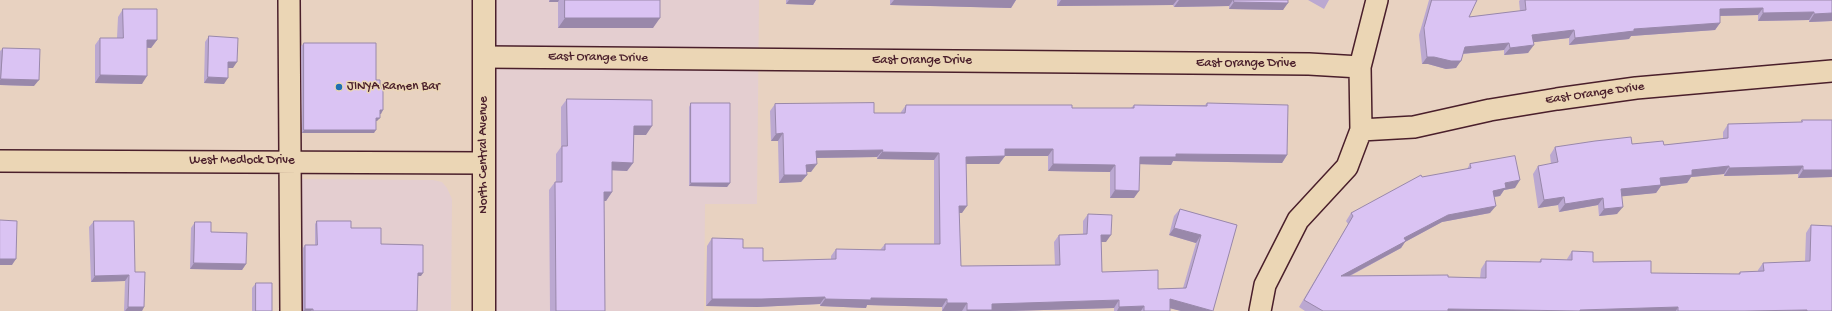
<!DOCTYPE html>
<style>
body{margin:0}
canvas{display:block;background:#e8d2c1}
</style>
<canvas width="1832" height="311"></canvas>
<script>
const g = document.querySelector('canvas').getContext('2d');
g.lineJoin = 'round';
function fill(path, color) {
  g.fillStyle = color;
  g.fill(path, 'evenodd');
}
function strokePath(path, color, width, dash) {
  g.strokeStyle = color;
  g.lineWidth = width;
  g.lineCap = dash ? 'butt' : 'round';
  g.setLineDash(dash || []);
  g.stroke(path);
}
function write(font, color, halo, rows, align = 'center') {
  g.font = font + ' "Gochi Hand",sans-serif';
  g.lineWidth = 3;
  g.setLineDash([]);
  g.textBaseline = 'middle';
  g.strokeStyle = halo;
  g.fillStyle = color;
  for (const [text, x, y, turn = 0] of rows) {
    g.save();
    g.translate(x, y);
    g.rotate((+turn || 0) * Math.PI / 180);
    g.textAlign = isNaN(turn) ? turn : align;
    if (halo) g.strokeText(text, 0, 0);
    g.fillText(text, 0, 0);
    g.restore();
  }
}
const built = new Path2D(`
 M485,0H759L757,204H705L704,311H484Z
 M290,179L433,180L442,182L447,188L452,199L451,311H291Z`);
const minor = new Path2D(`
 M289,0L291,311
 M484,57L1309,64L1360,67
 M1361,130L1414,127L1490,110L1557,99L1636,88L1832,71
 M0,161L484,163
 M1260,311L1265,285L1298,220L1347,167L1361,130L1360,67L1377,0`);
const major = new Path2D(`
 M484,311V0`);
const wall = new Path2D(`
 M549,0H660L653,28H558V2H549Z
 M786,0H816L813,5L786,4Z
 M890,0H1016L1011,8L890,5Z
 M1057,0H1288L1283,10L1229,9V6L1174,7L1173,5L1057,6Z
 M1308,0H1329L1324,9Z
 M1429,0H1477L1469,17L1520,11L1519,1L1520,0H1832V21L1809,22V20L1758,21V15L1720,16V23L1715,30L1631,36L1629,39L1569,45V38L1533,42L1528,53L1504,55V50L1463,54L1456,68L1446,69L1428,64H1422L1419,35Z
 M123,9L157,40L151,48H147L142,84L95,83V45L100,38H117L118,17Z
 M209,36L233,68H228L224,84L204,83L205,42Z
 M304,43L376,80L381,114H380L377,121H376L374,133H302L301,46Z
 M3,48L34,86L0,85V51Z
 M567,99L646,135H634L633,163L627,171L612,170V192L606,201H604L605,311H550L549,190L555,182H556V154L561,147V107Z
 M691,103L730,183L727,187L689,186V107Z
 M1207,103L1287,155L1282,163L1173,161L1171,165L1139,164L1134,198H1110V172L1048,171V156H1005L999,164H966L962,213H959L961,266H1055L1054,242L1059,235L1083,234V221L1088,214L1106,242H1101L1102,272L1158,289L1183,288L1196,243L1169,235L1174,216L1180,209L1237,225L1213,311H1181L1170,308V311H1114V308L1009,311H942V307L867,305L866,308L820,306V304L757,307L706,306L707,246L712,238L743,248L763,261L831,259V256L836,249L880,250L885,244H934V160L877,159V157L817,158L811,172H807V175L801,182L779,183L778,141H771L770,111L775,104L874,113H901V112L906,105L1072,108H1131L1134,105H1205Z
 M1802,120H1832V177L1798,178V174L1724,176V174L1691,177L1687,183L1661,186L1656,193L1622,196L1617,214L1599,216L1598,205L1559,212L1558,205L1538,208L1533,174L1538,166L1551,164L1550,155L1555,147L1632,144L1664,145L1723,139V132L1728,124L1801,122Z
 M1470,164L1515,188L1504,190L1500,196L1494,197L1490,213L1442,222L1405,242L1401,248L1350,276L1480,278L1481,269L1486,261L1539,262L1541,259L1567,260V259L1572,251L1593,262L1651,273L1738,274L1740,272L1758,271V270L1763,263L1805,262L1806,233L1811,225L1832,311H1305L1299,307L1348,224L1346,221L1351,213L1467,169Z
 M94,221L135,272L144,307L142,311H124L125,281L91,282L89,227Z
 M317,221L351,228L381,244L421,276H418L417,311H303V248L305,245H315V224Z
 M195,222L211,232L246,264L242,270L190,269L191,228Z
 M256,283L272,311H252V288Z`);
const shadedWall = new Path2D(`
 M550,0H559L558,2H549Z
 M789,0H816L813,5L786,4Z
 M894,0H1016L1011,8L890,5Z
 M1061,0H1177L1173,5L1057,6Z
 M1179,0H1233L1229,6L1174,7Z
 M1234,2L1288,3L1283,10L1229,9Z
 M1763,8L1758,15L1715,16L1720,9Z
 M1814,12L1809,20L1758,21L1763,13Z
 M1832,13V21L1809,22L1814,14Z
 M565,18H660L653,28H558Z
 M1720,23L1715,30L1631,36L1629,39L1569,45L1575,38L1634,29Z
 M1574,30L1569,38L1527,43L1532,35Z
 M147,40H157L151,48L142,47Z
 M1509,43L1504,50L1460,54L1465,47Z
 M1534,45L1528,53L1504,55L1510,48Z
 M1427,57H1434L1461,61L1456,68L1446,69L1428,64H1422Z
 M228,62H237L233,68H224Z
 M100,75L147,76L142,84L95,83Z
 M208,77L228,78L224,84L204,83Z
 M1,79L39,80L34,86L0,85V80Z
 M380,110H383L381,114H377Z
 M376,118H380L377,121H374Z
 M634,126H652L646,135H628Z
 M304,130H376L374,133H302Z
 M783,133L778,141H771L776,134Z
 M1005,149H1053L1048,156H999Z
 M883,150L877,157L811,158L816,151Z
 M882,152L939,153L934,160L877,159Z
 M1176,154L1287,155L1282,163L1173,161L1171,165L1134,164L1140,157Z
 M1005,156L999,164H961L966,157Z
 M612,162L633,163L627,171L606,170Z
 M817,164L811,172H801L806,165Z
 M1053,164L1115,165L1110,172L1048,171Z
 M1729,166L1724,174L1691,177L1687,183L1661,186L1656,193L1616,197L1621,189L1692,170Z
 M1803,166L1798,174L1724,176L1729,168Z
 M1803,170H1832V177L1798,178Z
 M784,175H807L801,182L779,183Z
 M1520,180L1515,188L1504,190L1500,196L1487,198L1493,191L1505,183Z
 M691,183H730L727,187L689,186Z
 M1115,190L1139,191L1134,198H1110Z
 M604,192H612L606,201H599Z
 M1564,197L1558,205L1538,208L1544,200Z
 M1603,198L1598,205L1559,212L1565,204Z
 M959,206H967L962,213H954Z
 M1496,206L1490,213L1442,222L1405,242L1401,248L1336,283L1341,276L1404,238L1448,215Z
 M1623,207L1617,214L1599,216L1604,209Z
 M1174,228L1201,235L1196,243L1169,235Z
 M1101,235H1111L1106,242H1096Z
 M0,259H16L12,265H0Z
 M194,263L246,264L242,270L190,269Z
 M418,273H423L421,276H415Z
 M129,275L125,281L91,282L95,276Z
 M825,297L820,304L757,307L706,306L712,299Z
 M871,298L947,299L942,307L867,305L866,308L820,306L825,299Z
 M1170,299L1213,311H1181L1165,307Z
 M1119,300L1114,308L1009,311H966L967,310L992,304Z
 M947,303H967L962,311H942Z
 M1144,306L1141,311H1117L1119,307Z
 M128,307H144L142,311H125Z
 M1678,307L1676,311H1579L1580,310Z
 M305,309H313L311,311H303Z
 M1448,309L1540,310V311H1447Z
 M1807,310V311H1745Z`);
const building = new Path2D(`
 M565,0H660V18H565Z
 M1234,0H1288V3L1234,2Z
 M1432,0H1477L1469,17L1526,10L1525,0H1832V13L1814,14V12L1763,13V8L1720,9V23L1634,29V31L1575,38L1574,30L1532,35L1534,45L1510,48L1509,43L1465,47L1461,61H1451L1434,57H1427L1424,28Z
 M123,9H157V40H147V76L100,75V38H123Z
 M209,36L238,38L237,62H228V78L208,77Z
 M304,43H376V80H380V88H383V110H380V118H376V130H304Z
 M3,48L40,49L39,80L1,79Z
 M567,99L652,100V126H634L633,163L612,162V192H604L605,311H556L555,182H562V146H567Z
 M691,103H730V183H691Z
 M874,103V113H905L906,105H1072V108H1134V105L1207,106V103L1288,105L1287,155L1176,154V157H1140L1139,191L1115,190V165L1053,164V149H1005V156L966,157L967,206H959L961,266L1060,265L1059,235L1087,234L1088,214L1112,215L1111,235H1101L1102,272L1158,270V289L1186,288L1201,235L1174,228L1180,209L1237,225L1213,311L1170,299V311H1144V306L1119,307V300L992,304V310H967V303H947V299L871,298V300L825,299V297L762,299H712V238L743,239V248H763V261L836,259V249L885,250V244H940L939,153L882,152L883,150L816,151L817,164L806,165L807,175H784L783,133L776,134L775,104Z
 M1802,120H1832V170H1803V166L1729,168V166L1692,170V175L1660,178L1661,185L1621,189L1623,207L1604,209L1603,198L1565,204L1564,197L1544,200L1538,166L1558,162L1555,147L1595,141L1631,137L1632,144L1663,141L1664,145L1728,138V124L1802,122Z
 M1515,156L1520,180L1505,183L1506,188L1493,191L1496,206L1448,215L1404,238L1406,241L1341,276L1448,275V277L1486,278V261L1541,262V259L1572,260V251L1593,252V262L1651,261V273L1740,274V272L1764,271L1763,263L1810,261L1811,225L1832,226V311H1807V310L1745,311H1678V307L1580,310V311L1448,309V311H1323L1304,300L1353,216L1351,213L1421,175L1422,177L1471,168L1470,164Z
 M0,220L17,221L16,259H0Z
 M94,221H134L135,272H145L144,307H128L129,275L95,276Z
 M317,221H351V228H381V244L423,245V273H418L417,311H313V309H305V245H317Z
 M195,222H211V232L247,233L246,264L194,263Z
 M256,283H272V311H256Z`);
const markers = [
 [339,87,4,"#1f6fb2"]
];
const streetNames = [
 ["East Orange Drive",598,58,1],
 ["East Orange Drive",922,61],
 ["East Orange Drive",1246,64],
 ["East Orange Drive",1595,94,-8],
 ["North Central Avenue",484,155,-90],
 ["West Medlock Drive",242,161]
];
const poiNames = [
 ["JINYA Ramen Bar",347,87]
];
fill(built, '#e4ced0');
strokePath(minor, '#4a1f2b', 24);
strokePath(major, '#4a1f2b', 25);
strokePath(minor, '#ebd6b5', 21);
strokePath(major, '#ebd6b5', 22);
fill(wall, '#bba8d1');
fill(shadedWall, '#98a');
fill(building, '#dac3f3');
strokePath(building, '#98a', 1);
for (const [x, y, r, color] of markers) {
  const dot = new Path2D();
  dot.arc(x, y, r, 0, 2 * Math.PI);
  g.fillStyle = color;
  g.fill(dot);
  strokePath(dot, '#ebd6b5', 1.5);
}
write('13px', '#4a1f2b', '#ebd6b5', streetNames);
write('13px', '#4a1f2b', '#ebd6b5', poiNames, 'left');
</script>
